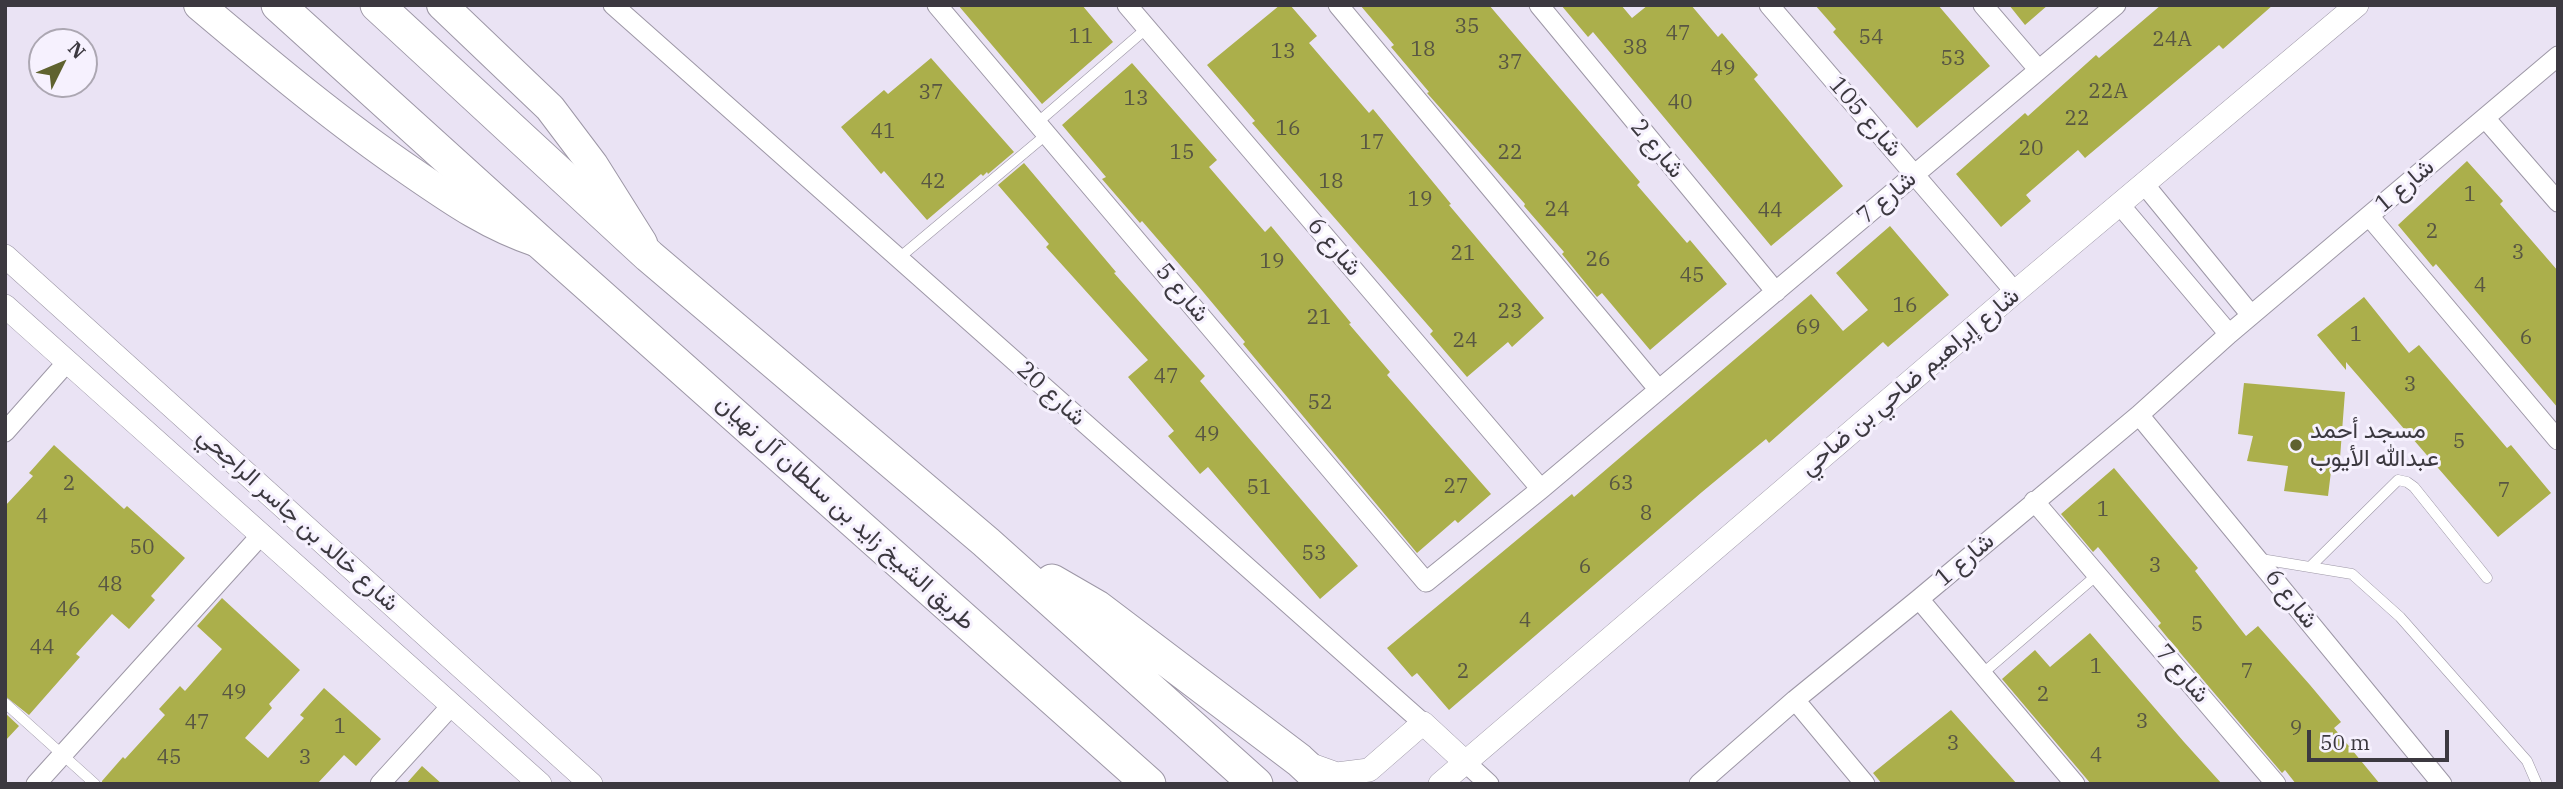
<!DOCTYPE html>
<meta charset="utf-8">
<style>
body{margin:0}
#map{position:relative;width:2563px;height:789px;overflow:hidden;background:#eae3f4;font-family:"IBM Plex Serif",serif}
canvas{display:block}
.frame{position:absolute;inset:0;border:7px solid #3c3940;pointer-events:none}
.north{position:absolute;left:28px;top:28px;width:70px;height:70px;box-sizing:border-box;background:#f6f1fe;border:2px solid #aca7b2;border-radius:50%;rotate:47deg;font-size:19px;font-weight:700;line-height:28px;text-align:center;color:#3c3940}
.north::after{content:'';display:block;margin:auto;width:24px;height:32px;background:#5f622f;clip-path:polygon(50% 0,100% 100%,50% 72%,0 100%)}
.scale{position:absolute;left:2307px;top:730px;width:142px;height:32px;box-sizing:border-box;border:4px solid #3c3940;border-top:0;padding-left:9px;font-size:21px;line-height:24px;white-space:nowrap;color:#3c3940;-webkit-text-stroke:5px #f6f1fe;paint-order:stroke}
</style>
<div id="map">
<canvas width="2563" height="789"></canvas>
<div class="frame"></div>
<div class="north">N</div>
<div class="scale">50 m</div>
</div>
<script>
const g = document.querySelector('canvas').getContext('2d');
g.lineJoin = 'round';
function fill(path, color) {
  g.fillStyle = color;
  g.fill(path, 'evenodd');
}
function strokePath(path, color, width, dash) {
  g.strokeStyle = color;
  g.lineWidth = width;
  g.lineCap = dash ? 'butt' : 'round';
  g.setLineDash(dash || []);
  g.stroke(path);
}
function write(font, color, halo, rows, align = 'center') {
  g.font = font + ' "IBM Plex Serif",Vazirmatn,serif';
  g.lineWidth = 6;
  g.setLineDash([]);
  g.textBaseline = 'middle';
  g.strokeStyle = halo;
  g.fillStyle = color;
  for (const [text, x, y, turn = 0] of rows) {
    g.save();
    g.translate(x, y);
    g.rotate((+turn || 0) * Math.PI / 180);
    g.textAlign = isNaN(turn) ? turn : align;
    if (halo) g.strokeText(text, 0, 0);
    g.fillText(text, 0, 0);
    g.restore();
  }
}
const building = new Path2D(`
 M958,5H1082L1113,42L1042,104Z
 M1280,5H1290L1317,36L1309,43L1369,113L1373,109L1451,204L1449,205L1544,318L1512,347L1508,342L1467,377L1430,334L1433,331L1252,123L1255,121L1207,65Z
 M1360,5H1489L1640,182L1637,185L1687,243L1690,240L1727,284L1650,350L1602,293L1597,297L1562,254L1564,252L1524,206L1525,204L1427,93L1429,92L1391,47L1394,45Z
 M1561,5H1621L1632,18L1648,5H1691L1718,37L1722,33L1758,75L1754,79L1843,186L1771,246L1593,32L1588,37Z
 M1815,5H1938L1990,66L1917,128L1833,32L1836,29Z
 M2009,5H2048L2025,25Z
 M2161,5H2273L2223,49L2219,45L2085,158L2078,150L2026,195L2031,201L2001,227L1956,174L2025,113L2028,116L2096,55L2099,58Z
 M931,58L1014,152L988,174L987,172L983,176L981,174L927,220L884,171L881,174L841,127L884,90L888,94Z
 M1132,63L1217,160L1209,167L1265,232L1271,226L1351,323L1349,324L1390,372L1387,375L1491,494L1458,523L1455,520L1417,553L1243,344L1245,342L1199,287L1142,221L1140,223L1102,179L1106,177L1062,125Z
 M2467,161L2503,201L2500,204L2558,271V408L2436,264L2433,267L2398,225Z
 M1024,163L1116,272L1114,273L1205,376L1200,381L1358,566L1320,599L1208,467L1200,474L1168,436L1174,431L1128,377L1148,360L1046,247L1049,244L998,185Z
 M1890,226L1949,295L1888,347L1883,342L1769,443L1766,439L1702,492L1449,710L1417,673L1412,677L1387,648L1572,494L1574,497L1811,294L1843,331L1868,310L1836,273Z
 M2364,297L2409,353L2419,345L2507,448L2511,445L2551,493L2498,537L2346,362V370L2317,335Z
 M2244,383L2345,392L2340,458L2333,455L2328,496L2284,491L2288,466L2247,461L2253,436L2238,434Z
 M54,445L124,509L127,506L185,558L151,596L155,600L129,629L112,614L76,654L80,657L29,715L5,696V506L33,476L29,473Z
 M2114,468L2198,568L2195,571L2246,636L2258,626L2310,685L2341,722L2334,728L2380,784H2296L2285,770L2282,773L2171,642L2158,626L2161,623L2098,547L2093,552L2061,514Z
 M222,598L300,670L269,704L272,708L245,738L268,758L304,718L300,715L324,688L381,739L356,766L344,755L317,784H102V781L123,757L125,759L165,715L159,709L180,686L185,691L222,649L197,626Z
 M2090,633L2184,742L2222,784H2091L2002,679L2035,650L2050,667Z
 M1951,710L2017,784H1882L1873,773Z
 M5,713L19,726L5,741Z
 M422,766L442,784H406Z`);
const service = new Path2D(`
 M1037,123L1147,28
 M899,258L1047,134
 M2261,559L2352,574L2400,617L2527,761L2537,784
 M2311,566L2398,480L2407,482L2414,487L2487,578
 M1982,674L2097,575
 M5,703L95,784`);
const minor = new Path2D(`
 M613,5L1423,723
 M937,5L1426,582L1541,489L2116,5
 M1127,5L1541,489
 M1338,5L1659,390
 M1539,5L1776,292
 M1769,5L2015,292
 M1983,5L2038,69
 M2485,118L2558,202
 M2144,184L2251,315
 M2120,205L2229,334
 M2369,216L2558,440
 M2139,415L2442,784
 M5,432L68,361
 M2034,501L2276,784
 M1919,599L2075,784
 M1795,700L1865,784
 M1464,761L1489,784
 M36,784L262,534
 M380,784L452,705
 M1699,784L1795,700L1919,599L2139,415L2229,334L2558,56`);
const tertiary = new Path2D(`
 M5,256L591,784
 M5,306L540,784
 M1309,764L1337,774L1369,770L1423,723L1464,761
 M1440,784L2015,292L2357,5`);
const primary = new Path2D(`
 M199,5C269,64 338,122 413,173C455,202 490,226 538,242
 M442,5L550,108L593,165L642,243`);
const motorway = new Path2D(`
 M278,5L541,243L1149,784
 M377,5L649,256L986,542L1256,784
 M1052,581L1097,607L1299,760L1325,784`);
const markers = [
 [2296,445,7,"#5f622f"]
];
const numberNames = [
 ["35",1467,27],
 ["47",1678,34],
 ["11",1081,37],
 ["54",1871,38],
 ["24A",2172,40],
 ["38",1635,48],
 ["18",1423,50],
 ["13",1283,52],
 ["53",1953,59],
 ["37",1510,63],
 ["49",1723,69],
 ["22A",2108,92],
 ["37",931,93],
 ["13",1136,99],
 ["40",1680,103],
 ["22",2077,119],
 ["16",1288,129],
 ["41",883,132],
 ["17",1372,143],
 ["20",2031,149],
 ["15",1182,153],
 ["22",1510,153],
 ["42",933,182],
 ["18",1331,182],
 ["1",2470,195],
 ["19",1420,200],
 ["24",1557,210],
 ["44",1770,211],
 ["2",2432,232],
 ["3",2518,253],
 ["21",1463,254],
 ["26",1598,260],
 ["19",1272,262],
 ["45",1692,276],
 ["4",2480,286],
 ["16",1905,306],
 ["23",1510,312],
 ["21",1319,318],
 ["69",1808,328],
 ["1",2356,335],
 ["6",2526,338],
 ["24",1465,341],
 ["47",1166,377],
 ["3",2410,385],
 ["52",1320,403],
 ["49",1207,435],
 ["5",2459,442],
 ["2",69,484],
 ["63",1621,484],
 ["27",1456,487],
 ["51",1259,488],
 ["7",2504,491],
 ["1",2103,510],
 ["8",1646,514],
 ["4",42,517],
 ["50",142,548],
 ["53",1314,554],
 ["3",2155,566],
 ["6",1585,567],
 ["48",110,585],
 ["46",68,610],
 ["4",1525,621],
 ["5",2197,625],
 ["44",42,648],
 ["1",2096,667],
 ["2",1463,672],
 ["7",2247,672],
 ["49",234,693],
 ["2",2043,695],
 ["3",2142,722],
 ["47",197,723],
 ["1",340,727],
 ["9",2296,729],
 ["3",1953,744],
 ["4",2096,756],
 ["45",169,758],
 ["3",305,758]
];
const streetNames = [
 ["شارع 105",1865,117,49],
 ["شارع 2",1657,149,50],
 ["شارع 1",2405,186,-40],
 ["شارع 7",1887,198,-40],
 ["شارع 6",1334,247,49],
 ["شارع 5",1182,293,50],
 ["شارع إبراهيم ضاحي بن ضاحي",1910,382,-40],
 ["شارع 20",1051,394,42],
 ["طريق الشيخ زايد بن سلطان آل نهيان",845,513,42],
 ["شارع خالد بن جاسر الراجحي",298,520,42],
 ["شارع 1",1965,560,-40],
 ["شارع 6",2291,599,51],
 ["شارع 7",2182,674,49]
];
const poiNames = [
 ["مسجد أحمد",2310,431],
 ["عبدالله الأيوب",2310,459]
];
fill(building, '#abaf4b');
strokePath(service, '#9d97a6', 11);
strokePath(minor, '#9d97a6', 21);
strokePath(tertiary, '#9d97a6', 24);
strokePath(primary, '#9d97a6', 32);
strokePath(motorway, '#9d97a6', 35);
strokePath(service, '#fff', 10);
strokePath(minor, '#fff', 19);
strokePath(tertiary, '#fff', 23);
strokePath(primary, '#fff', 30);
strokePath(motorway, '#fff', 33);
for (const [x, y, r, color] of markers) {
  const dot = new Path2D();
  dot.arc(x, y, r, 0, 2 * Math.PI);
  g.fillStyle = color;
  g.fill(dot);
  strokePath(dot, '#f6f1fe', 2.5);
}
write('21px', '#585643', null, numberNames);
write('24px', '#3c3940', '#f6f1fe', streetNames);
write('24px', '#3c3940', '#f6f1fe', poiNames, 'left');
</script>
